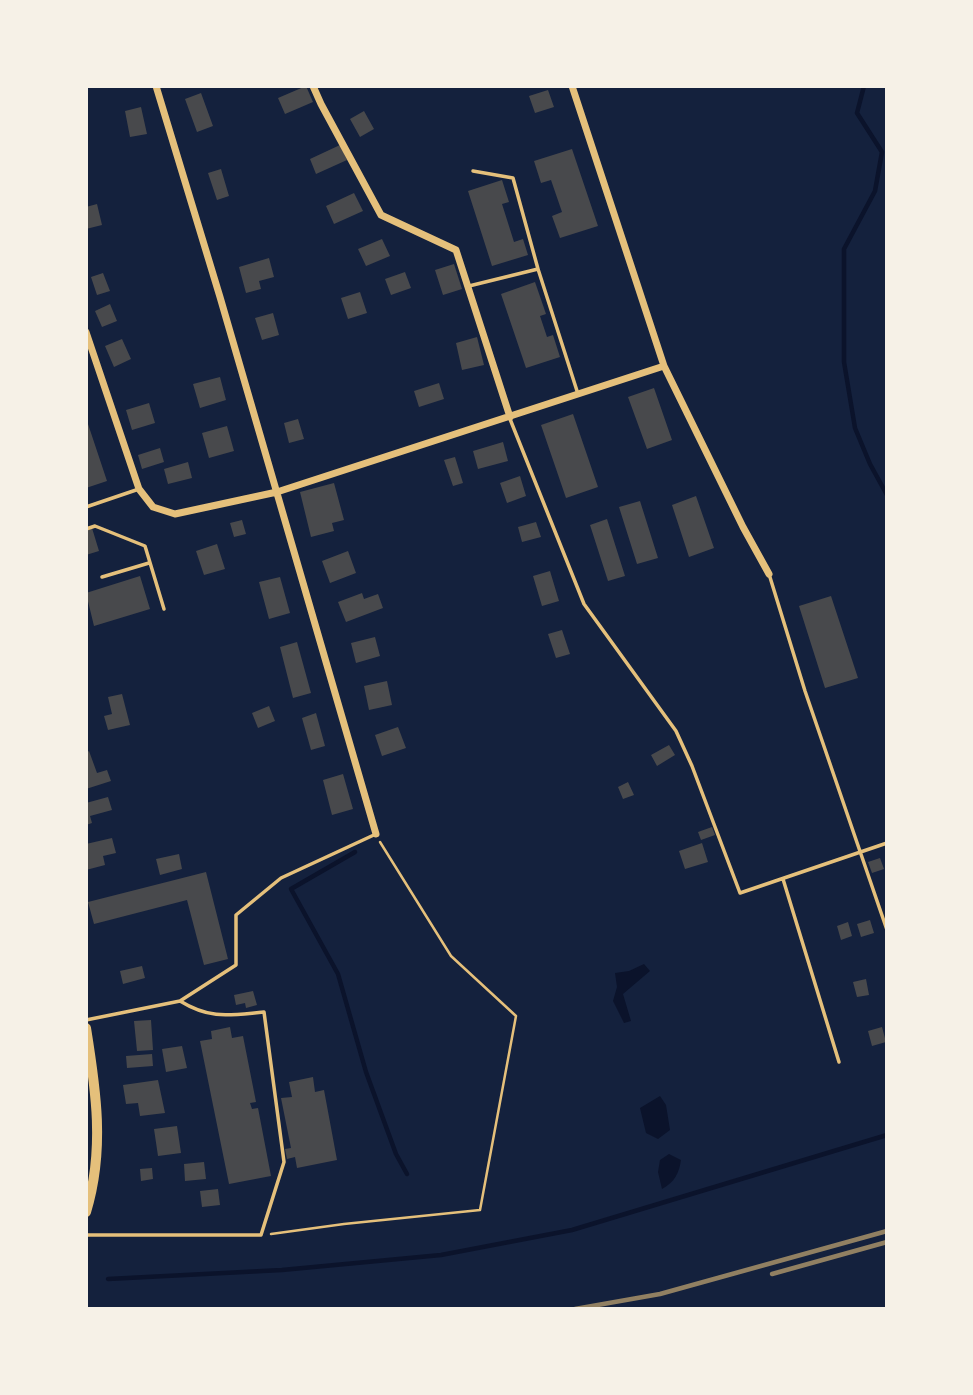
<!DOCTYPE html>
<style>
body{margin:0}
#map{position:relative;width:973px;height:1395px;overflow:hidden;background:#14213d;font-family:"Golos Text",sans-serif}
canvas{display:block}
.frame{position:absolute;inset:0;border:88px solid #f6f1e7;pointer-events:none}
</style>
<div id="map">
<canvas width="973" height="1395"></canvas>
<div class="frame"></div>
</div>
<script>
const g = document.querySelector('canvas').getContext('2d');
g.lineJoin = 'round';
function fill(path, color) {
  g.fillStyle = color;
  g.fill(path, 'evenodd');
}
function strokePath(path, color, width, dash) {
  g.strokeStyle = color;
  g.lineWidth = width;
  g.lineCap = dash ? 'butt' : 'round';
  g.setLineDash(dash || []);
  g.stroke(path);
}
const water = new Path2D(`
 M644,964L650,971L623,994L631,1021L624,1023L613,1001L617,987L615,973L629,971Z
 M660,1096L666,1105L670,1130L658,1139L646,1133L640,1108Z
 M669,1154L681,1160C679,1173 675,1182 662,1189L658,1172L660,1160Z`);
const stream = new Path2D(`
 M864,86L857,113L882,152L875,191L844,249V362L855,428L870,464L887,495
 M355,852L291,889L338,974L366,1072L396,1154L407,1174
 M108,1279L282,1270L441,1255L572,1230L887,1135`);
const building = new Path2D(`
 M306,86L313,102L285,114L278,98Z
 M548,90L554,107L535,113L529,96Z
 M201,93L213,126L197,132L185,99Z
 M141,107L147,134L130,137L125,111Z
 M364,111L374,129L360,137L350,119Z
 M340,145L347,160L316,174L310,159Z
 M572,149L598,226L560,238L552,216L562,212L551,180L541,183L534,161Z
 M221,169L229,196L217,200L208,173Z
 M502,180L509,202L502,204L514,242L523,239L528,255L492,266L468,191Z
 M354,193L363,211L334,224L326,206Z
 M97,204L102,225L86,229V207Z
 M382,239L390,256L366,266L358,249Z
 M269,258L274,277L259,281L261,289L246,293L239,267Z
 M454,264L462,289L443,295L435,270Z
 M405,272L411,288L391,295L385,279Z
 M103,273L110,291L97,295L91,277Z
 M535,282L546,314L540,316L547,337L553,335L560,357L526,368L501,294Z
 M360,292L367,313L348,319L341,298Z
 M110,304L117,321L102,327L95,311Z
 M273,313L279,335L262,340L255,318Z
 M477,337L484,365L462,370L456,343Z
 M122,339L131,359L114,367L105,346Z
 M220,377L226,400L200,408L193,384Z
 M439,383L444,399L419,407L414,391Z
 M654,388L672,440L647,449L628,397Z
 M149,403L155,423L132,430L126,410Z
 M573,414L598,487L566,498L541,425Z
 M86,418L107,481L86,488Z
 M298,419L304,439L289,443L284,423Z
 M227,426L234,451L209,458L202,433Z
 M503,442L508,461L478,469L473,451Z
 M160,448L164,462L142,469L138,455Z
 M455,457L463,483L453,486L444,460Z
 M188,462L192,478L168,484L164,469Z
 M520,476L526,496L507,503L500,483Z
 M334,483L344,520L332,523L334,531L311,537L300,492Z
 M696,496L714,548L689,557L672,505Z
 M640,501L658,558L637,564L619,507Z
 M607,519L625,576L608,581L590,525Z
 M242,520L246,534L234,537L230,523Z
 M536,522L541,537L522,542L518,527Z
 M92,528L99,551L86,555V530Z
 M217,544L225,569L204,575L196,551Z
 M348,551L356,573L330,583L322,561Z
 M550,571L559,601L542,606L533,576Z
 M140,576L150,609L94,626L86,593Z
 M280,577L290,613L269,619L259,582Z
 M362,593L364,599L378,594L383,608L346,622L338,602Z
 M831,596L858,678L825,688L799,606Z
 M562,630L570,654L556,658L548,634Z
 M375,637L380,656L356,663L351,643Z
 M297,642L311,693L293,698L280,647Z
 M387,681L392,705L369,710L364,686Z
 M122,694L130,725L108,730L104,716L112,714L108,697Z
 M269,706L275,721L258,728L252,713Z
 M316,713L325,746L311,750L302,718Z
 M398,727L406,748L382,756L375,735Z
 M669,745L675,755L657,766L651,755Z
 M89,751L97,773L107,770L111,781L86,789V753Z
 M343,774L353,809L332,815L323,780Z
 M628,782L634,795L623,799L618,787Z
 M108,797L112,810L90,816L92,823L86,825V803Z
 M712,827L715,835L701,840L698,832Z
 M112,838L116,853L103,856L105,865L86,870V844Z
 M702,843L708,862L685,869L679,851Z
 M179,854L182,869L160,875L156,859Z
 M880,858L884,869L872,873L868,862Z
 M206,872L228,959L204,965L187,900L94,924L88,902Z
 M870,920L874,933L861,937L857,924Z
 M848,922L852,936L841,940L837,926Z
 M142,966L145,978L123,984L120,971Z
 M866,979L869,995L857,997L853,982Z
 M253,991L257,1005L246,1008L245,1003L236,1005L234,995Z
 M151,1020L153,1050L137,1051L134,1021Z
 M230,1027L232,1038L243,1036L256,1102L250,1103L252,1109L258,1108L271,1176L229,1184L200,1041L212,1039L211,1031Z
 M882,1027L886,1042L872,1046L868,1031Z
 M182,1046L187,1068L166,1072L162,1049Z
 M152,1054L153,1066L127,1068L126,1056Z
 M313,1077L315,1092L324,1090L337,1160L297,1168L295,1157L287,1159L285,1149L291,1148L281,1098L292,1097L289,1082Z
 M158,1080L165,1113L140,1116L138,1103L126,1104L123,1085Z
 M177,1126L181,1153L158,1156L154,1129Z
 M204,1162L206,1179L185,1181L184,1164Z
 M152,1168L153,1179L141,1181L140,1169Z
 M218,1189L220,1205L202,1207L200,1191Z`);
const path = new Path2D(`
 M271,1234L344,1224L480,1210L516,1016L451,956L380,842`);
const service = new Path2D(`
 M473,171L513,178L538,269L578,394
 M469,286L538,269
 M510,419L584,604L676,731L692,766L740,893L887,843
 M86,507L139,489
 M86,529L95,526L145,546L164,609
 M769,574L805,691L887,930
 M102,577L149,563
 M783,879L839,1062
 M86,1020L180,1001L236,965V915L281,878L376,834
 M86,1235H261L284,1162L264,1012C230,1015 211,1020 180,1001`);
const minor = new Path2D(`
 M156,86L220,297L376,834
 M313,86L321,104L381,215L456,250L510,417
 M572,86L664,366L743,527L769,574
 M86,332L139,489L153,507L175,514L277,492L664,366`);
const primary = new Path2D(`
 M86,1028C96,1090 105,1150 86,1212`);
const rail = new Path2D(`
 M772,1274L887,1242
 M575,1309L660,1294L887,1231`);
fill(water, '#0b132b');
strokePath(stream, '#0b132b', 4.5);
fill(building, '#48494c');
strokePath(path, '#e5c07b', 2.5);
strokePath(service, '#e5c07b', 3.5);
strokePath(minor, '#e5c07b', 7);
strokePath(primary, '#e5c07b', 10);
strokePath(rail, '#918062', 4.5);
</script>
